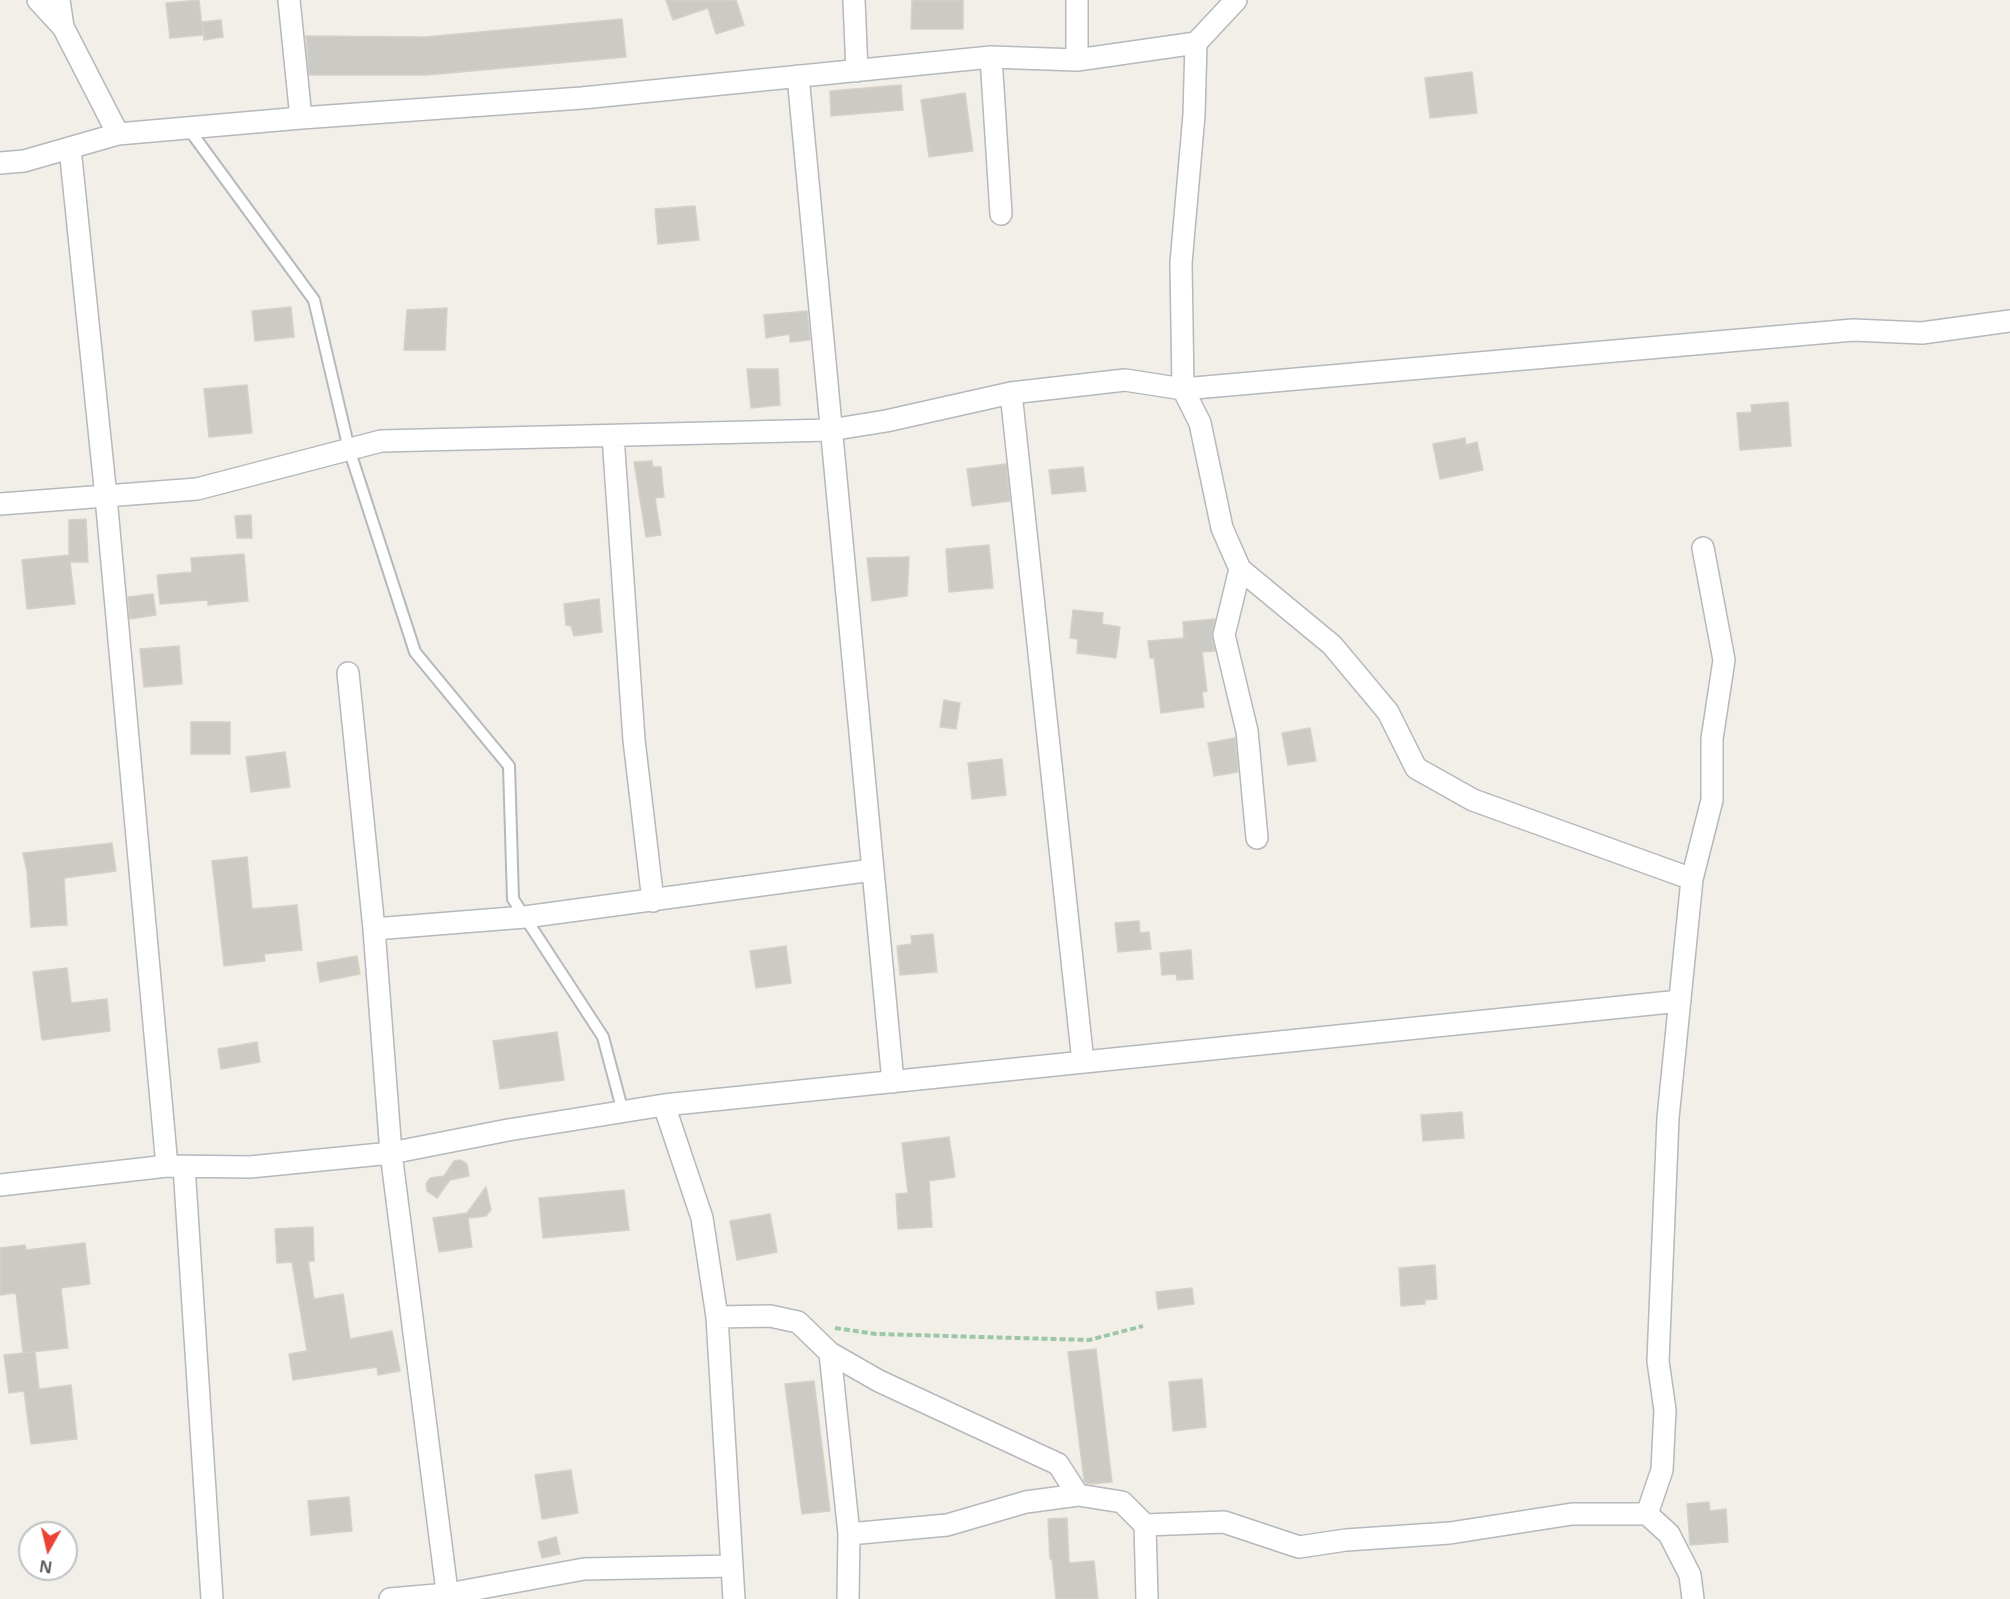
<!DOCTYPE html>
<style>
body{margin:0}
#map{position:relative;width:2010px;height:1599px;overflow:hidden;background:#f1efe8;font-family:"Open Sans",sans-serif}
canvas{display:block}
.north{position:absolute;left:18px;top:1521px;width:60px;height:60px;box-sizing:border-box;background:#fff;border:2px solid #bfc1c3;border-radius:50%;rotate:188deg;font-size:16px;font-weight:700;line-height:24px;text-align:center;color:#5f6368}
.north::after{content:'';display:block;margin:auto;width:21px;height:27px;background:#ea4335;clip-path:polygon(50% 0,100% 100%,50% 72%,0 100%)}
</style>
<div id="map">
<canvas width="2010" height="1599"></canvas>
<div class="north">N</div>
</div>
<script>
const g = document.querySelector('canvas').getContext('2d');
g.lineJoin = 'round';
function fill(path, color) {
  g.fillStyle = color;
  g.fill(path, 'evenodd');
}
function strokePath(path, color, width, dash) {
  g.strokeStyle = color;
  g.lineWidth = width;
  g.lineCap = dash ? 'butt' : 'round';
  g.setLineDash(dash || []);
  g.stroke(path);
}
const building = new Path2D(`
 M199,0L203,35L170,38L166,3Z
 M666,0H736L744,25L716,34L708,8L673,20Z
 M912,0H963V29H911Z
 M622,19L626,57L427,75H309L306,36L425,37Z
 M221,20L223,37L204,40L202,22Z
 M1472,72L1477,113L1430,118L1425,78Z
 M901,85L903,110L831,116L830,91Z
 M965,93L973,151L929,157L921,100Z
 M695,206L699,240L658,244L655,209Z
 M291,307L294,337L255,341L252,311Z
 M447,308L445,350H404L407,310Z
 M807,311L810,340L790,342V334L766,338L764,315Z
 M747,369H778L780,405L751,408Z
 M247,385L252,433L209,437L204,389Z
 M1788,402L1791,446L1740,450L1737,413L1752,412L1751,405Z
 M1465,438L1466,445L1477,442L1483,470L1440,479L1433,444Z
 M652,461L653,467H661L664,497L655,498L661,535L646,537L634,462Z
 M1006,464L1010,501L972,506L967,469Z
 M1083,467L1086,491L1052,494L1049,470Z
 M251,515L252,538H237L235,516Z
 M86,519L88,562H70L75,604L27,609L22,560L69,555V520Z
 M989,545L993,588L949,592L946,549Z
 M244,554L248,601L208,605V600L160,604L157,575L192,572L191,558Z
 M909,557L907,596L872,601L867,558Z
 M153,594L156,615L130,619L128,597Z
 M599,599L602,632L574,636L571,626L566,625L564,604Z
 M1073,610L1103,613L1102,624L1120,627L1116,658L1077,653L1078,639L1070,638Z
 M1215,619L1212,637L1215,651L1202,652L1207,691L1202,692L1204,707L1161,713L1154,658H1150L1148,641L1184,638L1183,622Z
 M179,646L182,684L144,687L140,649Z
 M944,700L960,703L956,729L940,727Z
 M191,722H230V754H191Z
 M1310,728L1316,761L1288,765L1282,733Z
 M1235,738L1238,772L1214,776L1208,743Z
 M285,752L290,787L251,792L246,757Z
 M1002,759L1006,795L972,799L968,763Z
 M112,843L116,871L64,878L67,925L31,927L27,871L23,853Z
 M247,857L252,909L297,905L302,950L264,954L265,961L224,966L212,861Z
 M1139,921L1140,933L1149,932L1151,949L1118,952L1115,923Z
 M933,934L937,972L900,975L897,946L912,944L911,936Z
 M786,946L791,983L756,988L750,951Z
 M1191,950L1193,979L1177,980L1176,974L1162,975L1160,953Z
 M357,956L360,974L320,982L317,963Z
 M67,968L71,1003L107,999L110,1031L42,1040L33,972Z
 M557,1032L564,1080L500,1089L493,1041Z
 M257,1042L260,1062L221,1069L218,1049Z
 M1462,1112L1464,1138L1423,1141L1421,1115Z
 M949,1137L955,1177L929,1181L932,1227L898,1229L896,1194L908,1193L902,1143Z
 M461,1160L467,1164L469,1176L450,1180L437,1198L427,1191L426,1184L430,1178L444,1176L454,1161Z
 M486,1187L491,1210L486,1216L468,1218L472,1247L439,1252L433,1218L467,1213Z
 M624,1190L629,1230L543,1238L539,1198Z
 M770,1214L777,1252L737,1260L730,1221Z
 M313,1227L314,1261H308L314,1299L343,1294L350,1339L392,1331L400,1371L378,1375L377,1367L293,1380L289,1354L307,1351L292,1262L277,1263L275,1229Z
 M85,1243L90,1284L61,1288L68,1348L23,1353L16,1293L0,1295V1248L25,1245L26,1250Z
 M1435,1265L1437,1299L1425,1300V1304L1401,1306L1399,1268Z
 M1192,1288L1194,1304L1158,1309L1156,1292Z
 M1096,1349L1112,1482L1091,1484L1086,1483L1084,1480L1068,1352Z
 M35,1352L39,1389L71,1385L77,1439L31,1444L24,1391L9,1393L4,1355Z
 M1202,1379L1206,1427L1173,1431L1169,1382Z
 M814,1381L830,1511L802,1514L785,1384Z
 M571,1470L578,1513L542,1519L535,1475Z
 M349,1497L352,1531L311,1535L308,1501Z
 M1709,1502L1710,1511L1726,1509L1728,1542L1690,1545L1687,1504Z
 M1067,1518L1069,1563L1094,1561L1098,1599H1056L1052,1559H1050L1048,1519Z
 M556,1537L560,1554L542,1558L538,1542Z`);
const path = new Path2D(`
 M835,1328L876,1334L1089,1340L1143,1326`);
const service = new Path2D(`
 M188,128L314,300L349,449L415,652L509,766L513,899L603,1037L623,1112`);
const minor = new Path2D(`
 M38,0L63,27
 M59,0L63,27L118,134
 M289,0L301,118
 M854,0L857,71
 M1196,43L1194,115L1181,263L1183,389L1853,330L1922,333L2010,321
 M991,57L1001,214
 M1077,60V0
 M798,76L893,1082
 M70,148L106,497L167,1166
 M0,163L24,161L118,134L301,118L582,98L991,57L1077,60L1196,43L1236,0
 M1011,393L1083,1062
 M613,436L634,740L653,901
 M0,504L197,489L381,441L830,430L886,421L1011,393L1125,380L1183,389L1200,423L1222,528L1240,569L1332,645L1388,712L1416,768L1473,800L1692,879
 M1240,569L1224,635L1247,731L1257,838
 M348,673L374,929L391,1153L448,1599
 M374,929L525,917L872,870
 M664,1105L702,1218L717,1317L734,1599
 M184,1166L212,1599
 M0,1185L167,1166L250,1167L391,1153L508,1130L664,1105L1680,1001
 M717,1317L770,1316L798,1322L830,1353L879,1381L1058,1464L1078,1495L1122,1502L1145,1525L1147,1599
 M830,1353L849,1534L848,1599
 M1647,1514L1662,1470L1665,1410L1658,1361L1668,1118L1692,879L1712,800V739L1724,660L1703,548
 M1145,1525L1224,1522L1299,1547L1346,1540L1450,1533L1572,1514H1647L1669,1534L1690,1575L1693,1599
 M849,1534L947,1525L1026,1502L1078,1495
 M390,1599L448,1594L584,1569L732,1566`);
fill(building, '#cccac5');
strokePath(building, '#d6d1c6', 1.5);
strokePath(service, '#b5b8bc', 14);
strokePath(minor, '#b5b8bc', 24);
strokePath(path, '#9cc7a9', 4, [6, 3]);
strokePath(service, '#fff', 10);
strokePath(minor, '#fff', 21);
</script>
